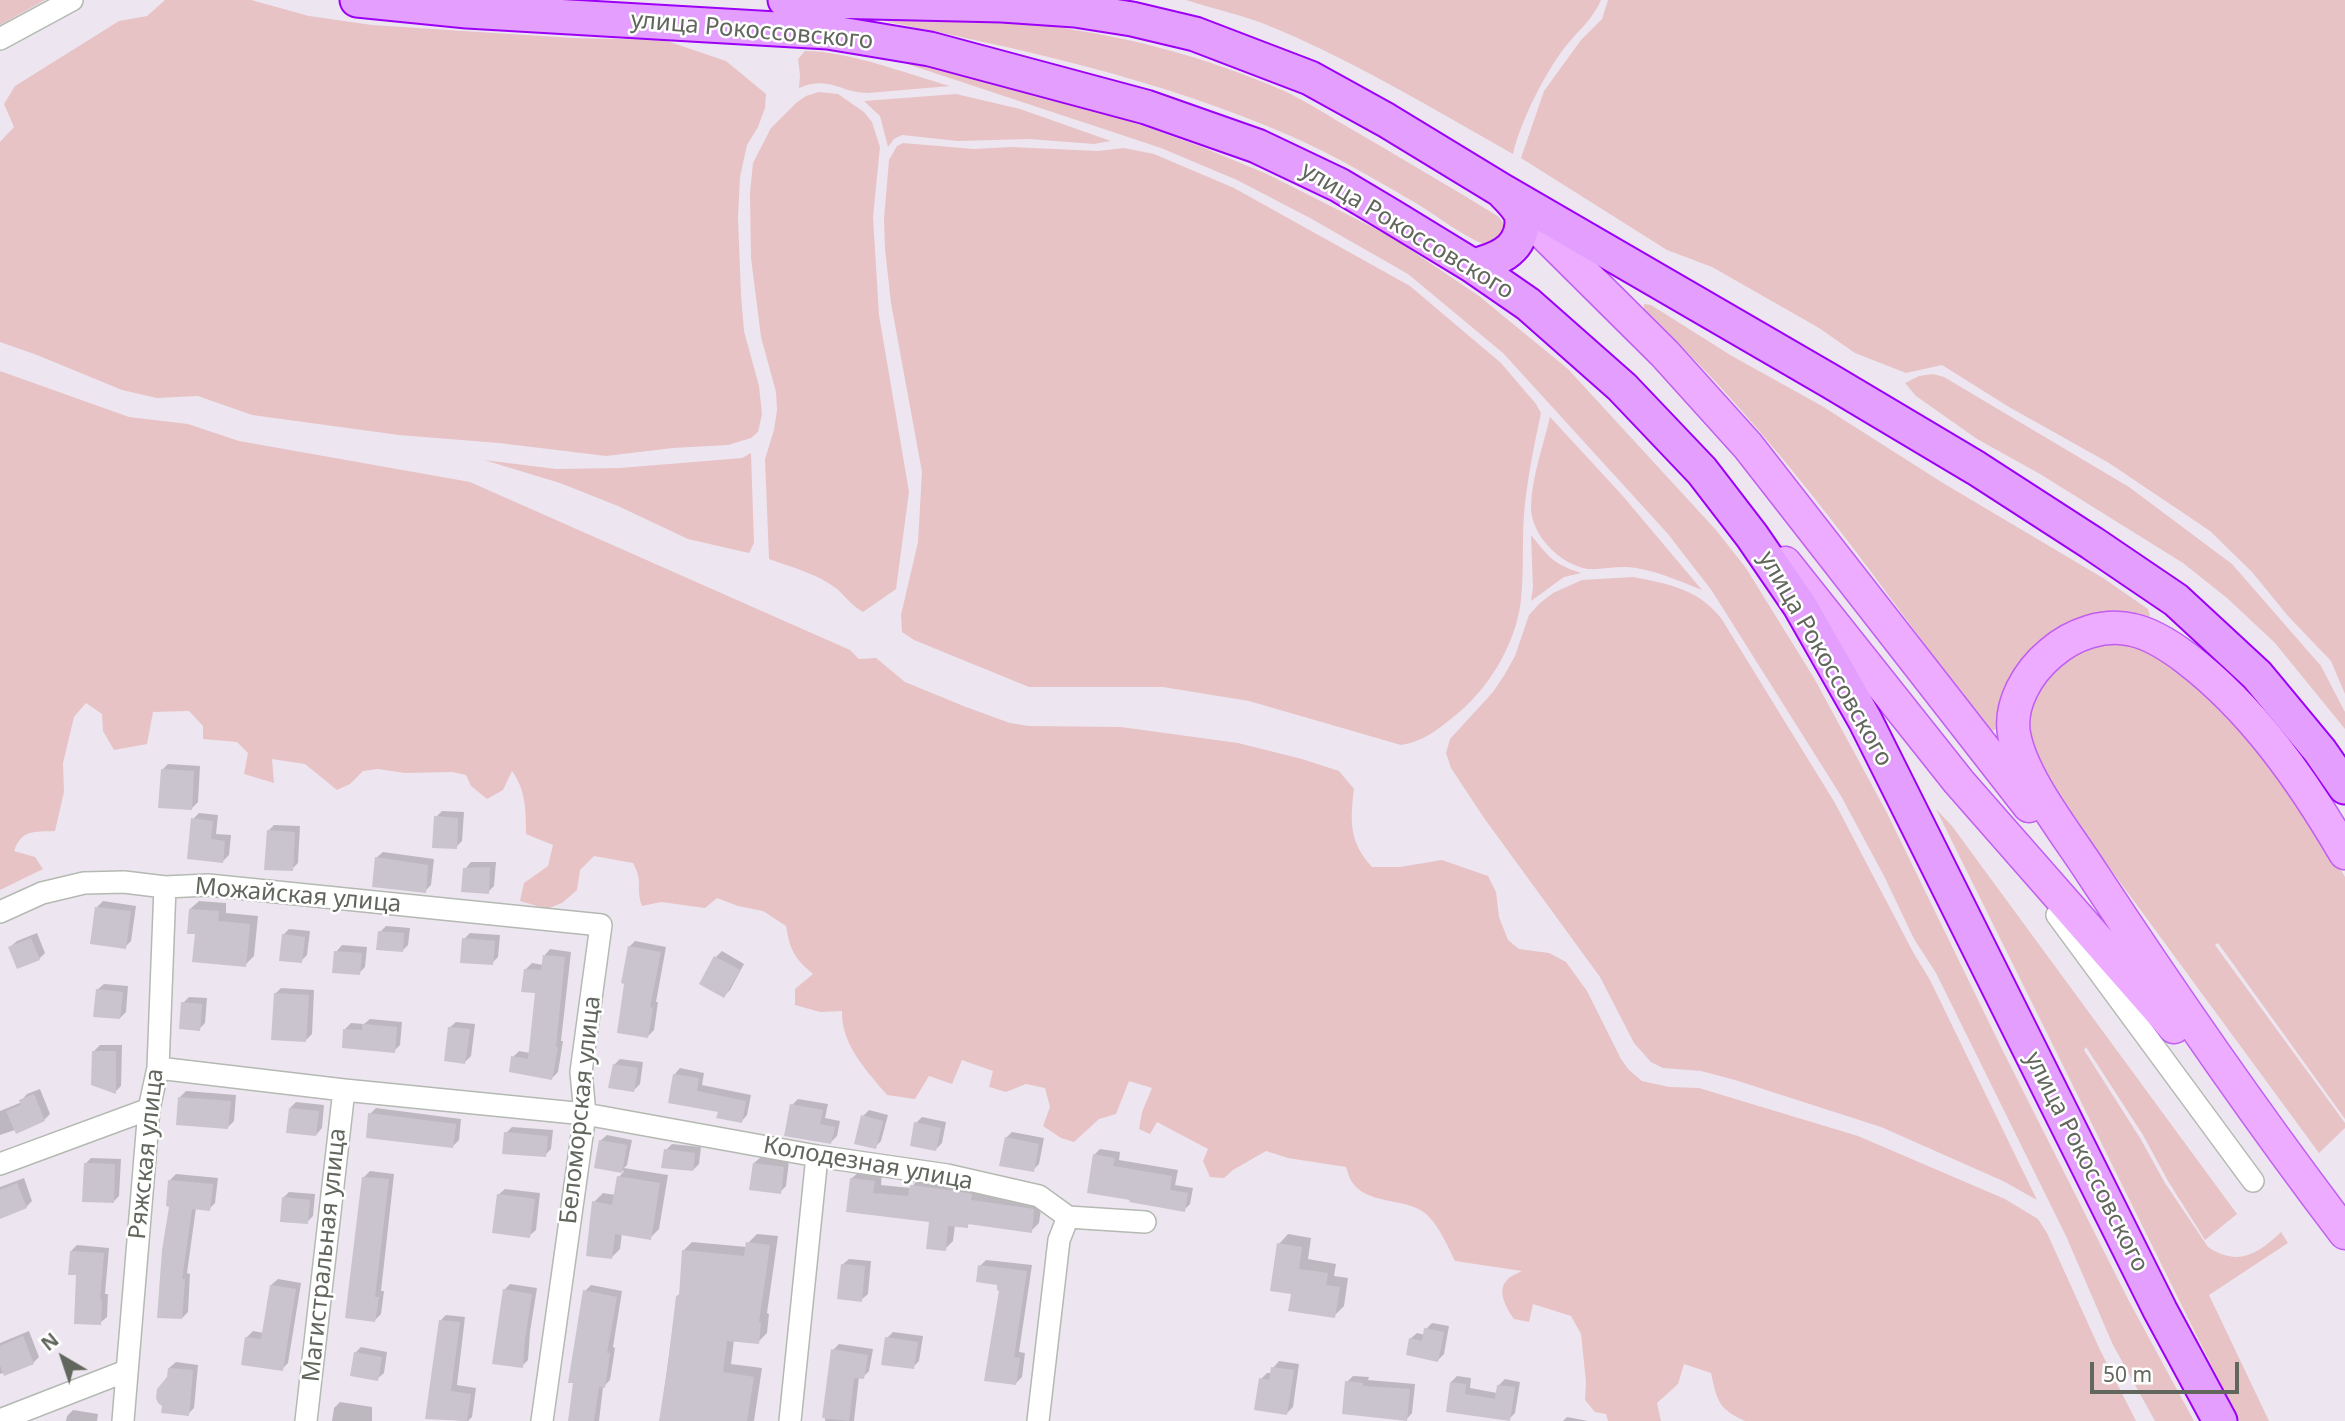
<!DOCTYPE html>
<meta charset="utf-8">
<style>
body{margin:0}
#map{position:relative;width:2345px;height:1421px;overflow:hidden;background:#ede6f0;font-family:"Noto Sans",sans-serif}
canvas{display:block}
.north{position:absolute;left:28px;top:1323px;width:70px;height:70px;-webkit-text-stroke:5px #fff;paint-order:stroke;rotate:321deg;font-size:19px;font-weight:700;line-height:28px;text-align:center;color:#62675e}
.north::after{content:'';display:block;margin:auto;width:24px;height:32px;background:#62675e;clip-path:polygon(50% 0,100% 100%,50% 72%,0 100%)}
.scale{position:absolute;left:2090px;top:1362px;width:149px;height:32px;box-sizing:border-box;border:4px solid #62675e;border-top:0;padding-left:9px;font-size:21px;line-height:24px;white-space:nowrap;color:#62675e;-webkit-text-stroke:5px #fff;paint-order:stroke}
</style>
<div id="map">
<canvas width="2345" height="1421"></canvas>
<div class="north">N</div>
<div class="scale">50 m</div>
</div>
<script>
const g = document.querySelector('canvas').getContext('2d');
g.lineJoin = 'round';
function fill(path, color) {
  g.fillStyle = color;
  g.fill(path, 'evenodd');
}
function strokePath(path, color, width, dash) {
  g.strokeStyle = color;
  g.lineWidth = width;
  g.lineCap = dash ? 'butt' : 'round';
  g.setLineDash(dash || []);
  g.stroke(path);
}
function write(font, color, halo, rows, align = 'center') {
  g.font = font + ' "Noto Sans",sans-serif';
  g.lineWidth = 5;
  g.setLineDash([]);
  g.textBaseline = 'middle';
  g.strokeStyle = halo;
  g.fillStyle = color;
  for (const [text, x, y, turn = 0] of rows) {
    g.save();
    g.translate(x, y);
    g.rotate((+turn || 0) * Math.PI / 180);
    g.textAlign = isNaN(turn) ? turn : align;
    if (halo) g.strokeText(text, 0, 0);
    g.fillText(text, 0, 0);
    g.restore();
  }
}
const green = new Path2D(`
 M0,0H45L0,25Z
 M165,0H251L309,16L372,25L572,38L664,40L726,61L766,94L765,108L758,127L747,145L740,177L738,217L741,295L744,331L759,386L762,414L758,432L751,438L728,445L673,448L606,456L499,443L399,435L252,415L198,396L157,398L122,390L37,355L0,342V142L14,127L4,104L15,86L119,21L147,16Z
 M1186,0H1601C1593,19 1578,31 1565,47C1545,73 1520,122 1513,154C1431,108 1350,58 1262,23C1238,14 1211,8 1186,0Z
 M1608,0H2345V694L2331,661L2288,616L2252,572L2210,531L2109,463L2009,407L1942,365L1906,373L1855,353L1819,328L1712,267L1667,250L1521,158L1544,91L1581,40L1602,19Z
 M874,19C927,19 980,18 1033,24C1119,34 1205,56 1284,91C1308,102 1330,117 1353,130C1402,159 1451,187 1499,217L1506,227V236L1492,244H1483C1460,234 1440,218 1419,205C1378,181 1336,156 1293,137C1159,78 1017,48 874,19Z
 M805,51C849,51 907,74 950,86L868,93C840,93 830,75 799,88L800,75L798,59Z
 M868,51L1085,105L1202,147L1267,174L1390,236L1479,296L1568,369L1716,530L1746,568L1814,678L1887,813L2002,1049L2129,1301L2194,1421H2155L2113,1345L2066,1236L1936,973L1914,939L1884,876L1841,796L1712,591L1668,534L1503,353L1408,274L1310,218L1237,180L1161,148Z
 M819,92L838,94L864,112L872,122L880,147L873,217L879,315L909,492L896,589L863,612C852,606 846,597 837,589C818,574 791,567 769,559L765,459L774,430L777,410L776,392L761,337L751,258L750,193L753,163L771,128L796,103L806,96Z
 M956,94L1020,109L1111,141L1094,144L1029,139L958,141L902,135L894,139L888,147L880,116L864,101Z
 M903,143L974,149L1011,147L1098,151L1124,148L1154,154L1234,188L1410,286L1501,363L1536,404L1541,413C1534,446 1527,480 1524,514C1522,542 1524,571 1521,600C1516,644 1488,691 1452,718C1436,731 1422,742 1401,745L1249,701L1163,687H1029L914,640L902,632L901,615L918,542L922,472L891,303L885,249L884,219L889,160L897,146Z
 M1644,304L1651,305L1732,356L1822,406L1943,483L2103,578L2148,609L2150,616L2145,618L2121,615L2001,709L1996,729L1992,731L1987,728C1880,586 1779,436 1648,314L1644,309Z
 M0,371L129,417L188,424L239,441L470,482L850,650L859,659L876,658L905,682L966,707L1010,723L1029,726L1121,727L1238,743L1302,759L1339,771L1354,789C1350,821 1349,842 1372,867H1400L1442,860L1488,876L1496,892L1499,917L1508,940L1519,949L1549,953L1566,962L1587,991L1621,1059L1629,1070L1642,1081L1669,1087L1699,1088L1858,1136L2005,1199L2038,1219L2047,1233L2100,1350L2136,1421H1745C1718,1409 1717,1400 1711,1373L1684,1364L1678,1384L1657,1403L1661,1421H1608L1606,1414L1595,1412L1585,1400L1586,1382L1581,1334L1571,1316L1533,1304L1529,1322L1514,1319C1507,1309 1496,1291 1507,1280C1510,1276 1518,1273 1522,1271L1455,1261C1447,1245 1437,1221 1422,1211C1402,1198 1366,1204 1352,1182C1349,1178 1348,1172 1346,1167L1288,1158L1266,1151L1233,1170L1224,1178L1210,1177L1203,1161L1208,1149L1157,1122L1150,1134L1139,1129L1142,1112L1152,1088L1129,1081L1116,1114L1099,1119L1074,1142L1061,1138L1043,1126L1050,1107L1045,1088L1026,1084L1006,1092L989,1087L993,1071L962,1060L952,1084L929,1076L915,1099L887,1095C867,1071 841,1045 842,1011L820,1012L795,1005V989L813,974C794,958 790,950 786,926L763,911L738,906L717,898L705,908L661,902L642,906C635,887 644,883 633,863L594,856L580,870L577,890L562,903L547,909L520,901L524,883L548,866L553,845L526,834C526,811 526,790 512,771L503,790L487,799L471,786L466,775L452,772L405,773L378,769L363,771L350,784L337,790L305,764L272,759L274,783L244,774L248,753L237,742L203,739V726L189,711L153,712L147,744L114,750L103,731L102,714L86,703L74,717L63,763L64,792L55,831C34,832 22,829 14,851L35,857L43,869L0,890Z
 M1933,374L1944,377L2129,487L2232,564L2321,666L2345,712V729L2275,643L2227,598L2183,563L2040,474L1977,439L1916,396L1905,383L1919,376Z
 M1550,417L1622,495L1702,590C1680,581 1659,572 1636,568C1620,565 1603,570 1588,569C1560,565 1530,534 1531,506C1532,476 1543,447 1550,417Z
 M751,453L754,543L749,553L688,539L618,506L560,483L484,460L556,469L620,468L742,458Z
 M1531,535C1549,557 1553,564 1581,573L1564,577L1531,601L1533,587Z
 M1633,577C1668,584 1697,588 1721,618L1835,803L1913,952L1930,980L2037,1200L2003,1181L1881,1127L1735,1080L1701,1071L1663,1068L1651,1062L1634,1043L1600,977L1484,818L1451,768L1446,753L1450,739L1493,692L1505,674L1515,656L1529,615L1540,603L1553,593L1582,580Z
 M2109,642L2135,644L2176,666L2241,727L2326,844L2345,877V1119L2218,943L2215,945L2345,1123V1128L2319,1153L2056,795C2048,782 2035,766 2032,752C2016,693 2056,657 2109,642Z
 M1936,809L1952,826L2237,1214L2205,1240L2168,1181L2143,1135L2086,1047L2084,1050L2140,1138L2165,1183L2208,1247C2238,1267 2258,1254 2281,1232L2288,1243L2209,1295L2269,1421H2239Z`);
const shadow = new Path2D(`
 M168,764L200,766L198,802L192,808L162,770Z
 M442,811L464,812L462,841L456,847L436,817Z
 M199,813L218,815L216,834L231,835L229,855L223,861L193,819Z
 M274,825L300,826L298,863L292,869L268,831Z
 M383,852L434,859L431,885L425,891L376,858Z
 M471,862H496L494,886L488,892L465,869Z
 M103,901L136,906L131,941L125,947L97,907Z
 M199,901L226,903V913L258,916L254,956L245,965L197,933L190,909Z
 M386,926L410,928L408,945L402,951L380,932Z
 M289,929L310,931L307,955L301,961L283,935Z
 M37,933L45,953L39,959L10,947L17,941Z
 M470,933L500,935L498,957L492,963L464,939Z
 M635,941L666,947L656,1002H658L654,1030L648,1036L629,947Z
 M342,945L367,947L365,967L359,973L336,952Z
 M550,949L571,952L561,1041H563L558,1072L552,1078L513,1057L519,1051L530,1053L537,991L525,970L532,963L543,965L544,956Z
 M722,951L744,964L730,990L724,996L716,957Z
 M104,984L128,986L126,1012L120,1018L97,990Z
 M281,988L314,990L312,1034L306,1040L275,994Z
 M189,997L207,998L205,1023L199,1029L183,1003Z
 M370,1019L402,1022L400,1045L394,1051L345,1029L351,1023L364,1024Z
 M456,1022L475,1024L471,1056L465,1062L449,1028Z
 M100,1045H122L121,1086L115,1092L94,1051Z
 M620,1059L643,1062L640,1084L634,1090L614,1065Z
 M680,1068L704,1073L702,1085L751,1095L747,1115L741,1122L720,1111L674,1075Z
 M40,1089L50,1114L44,1120L0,1135V1111L22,1102L21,1101L27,1094Z
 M186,1091L236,1095L234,1121L228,1127L180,1097Z
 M798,1099L828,1104L825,1118L840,1121L837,1136L831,1142L792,1105Z
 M296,1102L324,1105L322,1128L316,1135L290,1108Z
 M376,1108L461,1119L459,1140L453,1146L370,1114Z
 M869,1110L888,1115L881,1141L875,1147L863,1116Z
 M922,1117L946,1122L942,1143L936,1149L916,1123Z
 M512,1127L553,1130L551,1149L545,1155L506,1133Z
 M1012,1132L1044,1138L1039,1164L1033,1170L1006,1138Z
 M607,1135L632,1140L627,1165L624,1168L668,1175L659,1229L650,1238L622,1233L620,1249L611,1258L594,1202L603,1193L616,1195L619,1177L624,1171L596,1166L600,1141Z
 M672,1144L701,1147L699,1164L693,1170L666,1150Z
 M1100,1149L1120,1152L1119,1160L1178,1170L1175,1185L1193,1188L1190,1204L1184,1210L1094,1155Z
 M761,1157L789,1161L786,1186L780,1192L754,1163Z
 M91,1158L121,1159L119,1196L113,1202L85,1164Z
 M370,1171L394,1174L381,1291H384L381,1314L375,1320L364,1177Z
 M860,1171L882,1173L881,1185L911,1188L919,1178L1042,1202L1039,1223L1031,1231L971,1222L967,1226L955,1225L953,1241L945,1249L931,1221L848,1210L851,1179Z
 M176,1174L218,1178L215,1203L209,1209L196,1208L187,1273L190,1274L188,1312L182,1318L171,1205L170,1180Z
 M24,1178L32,1201L26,1207L0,1213V1187Z
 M505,1189L540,1193L536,1230L529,1236L498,1195Z
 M289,1192L315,1194L313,1216L307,1222L283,1198Z
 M757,1234L778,1236L767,1313L769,1314L767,1333L758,1342L734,1340L731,1364L762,1368L754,1421H660L677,1296L681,1293L683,1251L692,1242L747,1247L748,1243Z
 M1288,1234L1311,1238L1308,1259L1336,1264L1334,1276L1348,1278L1344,1306L1334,1316L1293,1293L1279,1244Z
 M77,1245L109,1248L105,1294H108L107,1317L100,1323L77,1274L71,1251Z
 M849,1259L871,1261L868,1294L861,1300L842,1265Z
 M986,1260L1032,1265L1019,1352L1025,1353L1022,1377L1016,1383L1001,1289L999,1284L980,1266Z
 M278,1279L301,1283L288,1363L282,1369L246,1338L253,1331L264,1333L271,1285Z
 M510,1284L537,1288L530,1332L528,1360L522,1366L504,1290Z
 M591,1285L622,1291L613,1347L615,1348L610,1380L603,1387L599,1421H570L585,1291Z
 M446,1315L465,1317L457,1385L476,1388L472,1417L468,1421L427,1418L440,1321Z
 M1432,1323L1449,1326L1444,1354L1438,1360L1410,1339L1417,1333L1425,1335L1426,1329Z
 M29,1331L39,1357L33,1363L0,1374V1343Z
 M893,1332L923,1336L919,1361L913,1367L887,1338Z
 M839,1344L873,1349L869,1371L863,1377H859L854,1421H825L833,1350Z
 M361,1347L387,1352L384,1373L377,1379L355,1353Z
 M1279,1361L1299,1364L1293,1407L1287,1413L1261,1379L1267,1373H1272L1273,1368Z
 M176,1362L198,1365L194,1408L188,1414L169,1377V1368Z
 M1353,1376L1369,1377L1368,1380L1415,1384L1412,1413L1406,1420L1347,1382Z
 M1457,1376L1471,1378L1470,1388L1497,1393L1498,1386L1505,1379L1520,1382L1515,1413L1509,1419L1448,1410L1451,1382Z
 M340,1402L372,1407V1421H332L334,1408Z
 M73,1410L98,1414L97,1421H66L67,1416Z
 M1567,1417L1588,1421H1563Z`);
const building = new Path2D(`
 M161,769L194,771L192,810L158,808Z
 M434,816L458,818L457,849L432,848Z
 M191,818L213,821L211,839L225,841L223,863L187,859Z
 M267,830L295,832L293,871L264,870Z
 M375,857L428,865L426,893L372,887Z
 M490,867L489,894L461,892L463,868Z
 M95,907L131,911L126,949L90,944Z
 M189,909L219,911L218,921L250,924L246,967L192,962L195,934H187Z
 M378,931L404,933L403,952L376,950Z
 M282,934L305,937L302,963L279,961Z
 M31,938L40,960L17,969L8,947Z
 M462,938L495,941L493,965L460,963Z
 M628,946L661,952L650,1007L653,1008L648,1038L617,1033L624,984L621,983Z
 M334,951L362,953L360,975L332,973Z
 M543,955L565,957L556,1047H558L552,1080L509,1072L511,1056L528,1059L535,993L521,992L524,969L541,970Z
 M714,956L740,970L724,998L699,984Z
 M96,989L123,992L120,1019L93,1017Z
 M274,993L309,995L306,1042L271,1040Z
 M181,1002L202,1004L200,1031L179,1029Z
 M362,1024L397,1027L395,1053L342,1048L343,1029L362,1030Z
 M448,1027L470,1029L465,1064L444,1061Z
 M92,1051H116V1094L91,1085Z
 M613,1064L638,1068L634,1092L608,1088Z
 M673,1074L699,1078L697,1091L746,1101L742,1123L716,1118L718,1112L668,1103Z
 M34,1094L45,1121L16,1134L6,1111L21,1105L19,1100Z
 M178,1097L231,1101L228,1129L176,1125Z
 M790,1104L823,1110L820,1124L835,1127L831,1144L784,1136Z
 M289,1108L319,1111L316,1136L286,1133Z
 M368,1113L456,1124L453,1148L366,1138Z
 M861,1115L883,1121L876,1149L854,1144Z
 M914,1122L941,1128L936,1151L910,1146Z
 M504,1132L548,1136L546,1157L502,1154Z
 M1005,1137L1039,1144L1034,1172L999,1166Z
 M599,1140L627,1145L622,1173L594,1168Z
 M664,1149L695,1153L693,1171L661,1168Z
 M1093,1154L1115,1158L1113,1166L1172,1176L1170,1190L1188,1193L1185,1212L1129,1202L1130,1200L1087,1193Z
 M84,1163L115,1164L114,1203L82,1202Z
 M753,1163L784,1167L781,1194L749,1190Z
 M617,1176L660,1183L651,1240L615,1234L612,1259L586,1256L592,1201L612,1205Z
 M362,1177L389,1179L375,1297H379L375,1322L345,1318Z
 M850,1178L875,1181L873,1193L908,1196L910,1185L956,1191L972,1194L971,1200L1034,1209L1032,1233L968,1224V1228L948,1226L946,1251L926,1249L929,1222L846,1212Z
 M168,1180L213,1184L210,1211L192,1209L182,1279H185L182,1319L157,1318L162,1250L169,1207L166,1206Z
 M17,1183L27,1208L0,1219V1190Z
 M497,1194L535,1199L530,1238L492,1233Z
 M282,1197L310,1200L308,1224L280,1222Z
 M746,1242L770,1245L759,1322H761L759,1344L727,1341L723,1372L754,1377L747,1421H659L668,1364L676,1296H679L682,1250L744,1256Z
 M1277,1243L1302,1247L1299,1269L1328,1273L1326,1285L1340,1287L1335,1318L1288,1311L1291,1294L1270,1291Z
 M70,1251L104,1253L100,1299L102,1300L101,1325L74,1324L76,1275H68Z
 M841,1264L865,1266L862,1302L837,1299Z
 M978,1265L1027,1271L1014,1357L1020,1358L1016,1385L984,1381L999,1291L997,1290V1285L976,1282Z
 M270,1285L296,1289L283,1371L241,1365L245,1337L261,1339Z
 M503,1289L532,1294L525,1339L523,1368L492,1364Z
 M583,1290L617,1297L607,1353H610L605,1388L599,1387L594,1421H568L573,1383H568Z
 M439,1320L460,1322L451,1391L471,1394L467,1421L425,1419Z
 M1424,1328L1444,1332L1438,1362L1406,1355L1409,1338L1422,1341Z
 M23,1336L34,1364L4,1376L0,1365V1346Z
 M885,1337L918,1342L914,1369L881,1365Z
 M831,1349L868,1355L864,1379L854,1378L849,1421L822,1418Z
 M354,1352L382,1357L378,1381L350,1376Z
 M1271,1367L1294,1370L1287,1415L1254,1410L1259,1378L1269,1380Z
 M168,1368L193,1370L189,1416L161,1413L162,1406L158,1403L156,1398L157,1389L167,1377Z
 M1345,1381L1363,1383V1386L1410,1389L1407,1421L1342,1414Z
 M1450,1382L1466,1384L1465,1394L1495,1399L1497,1385L1515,1387L1510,1421L1446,1412Z`);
const minor = new Path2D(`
 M0,39L72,0
 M0,912L42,893L84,883L124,882L165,887L208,885L601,925L581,1072L585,1114L542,1421
 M2057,915L2253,1181
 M158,1068L344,1090L585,1114L817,1156L947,1175L1039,1196L1068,1217L1145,1222
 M0,1164L149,1109
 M0,1420L126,1371
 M123,1421L149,1109L158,1068L165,887
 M306,1421L344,1090
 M790,1421L817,1156
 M1038,1421L1059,1240L1068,1217`);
const primary = new Path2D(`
 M1520,210L1665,354L1748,446L2029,806
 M1785,563L1959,782L2174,1027
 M2345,853C2303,781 2253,709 2186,658C2170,646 2152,634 2133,630C2104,623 2073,634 2051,653C2028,672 2009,704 2014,734C2022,779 2067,834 2092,873C2173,996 2256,1116 2345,1233`);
const trunk = new Path2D(`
 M357,0L467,11L828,32L930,49L1146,107L1257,146L1339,185L1391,216L1473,266L1528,304L1622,387L1702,471L1752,536L1800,606L1865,720L2160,1310L2220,1421
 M785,0L1002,5L1075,10L1132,19L1195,34L1310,78L1386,120L1501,190L1830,381L1976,468L2092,543L2176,600L2257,675L2320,751L2345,787
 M1473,266C1496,260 1519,252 1522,225C1522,220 1522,213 1518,209C1514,203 1508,197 1503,192`);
const streetNames = [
 ["улица Рокоссовского",752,31,5],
 ["улица Рокоссовского",1407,231,31],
 ["улица Рокоссовского",1825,659,60],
 ["Можайская улица",298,896,5],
 ["Беломорская улица",581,1110,-84],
 ["Ряжская улица",147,1154,-84],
 ["улица Рокоссовского",2086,1162,63],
 ["Колодезная улица",868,1164,10],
 ["Магистральная улица",325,1255,-84]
];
fill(green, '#e7c3c5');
fill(shadow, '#0003');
fill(building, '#cac4ce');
strokePath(minor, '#b4b9b2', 24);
strokePath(primary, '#c05ef2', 35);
strokePath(trunk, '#9c00f6', 37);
strokePath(minor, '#fff', 21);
strokePath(primary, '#edacff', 32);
strokePath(trunk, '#e49efe', 33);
write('24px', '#62675e', '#fff', streetNames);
</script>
